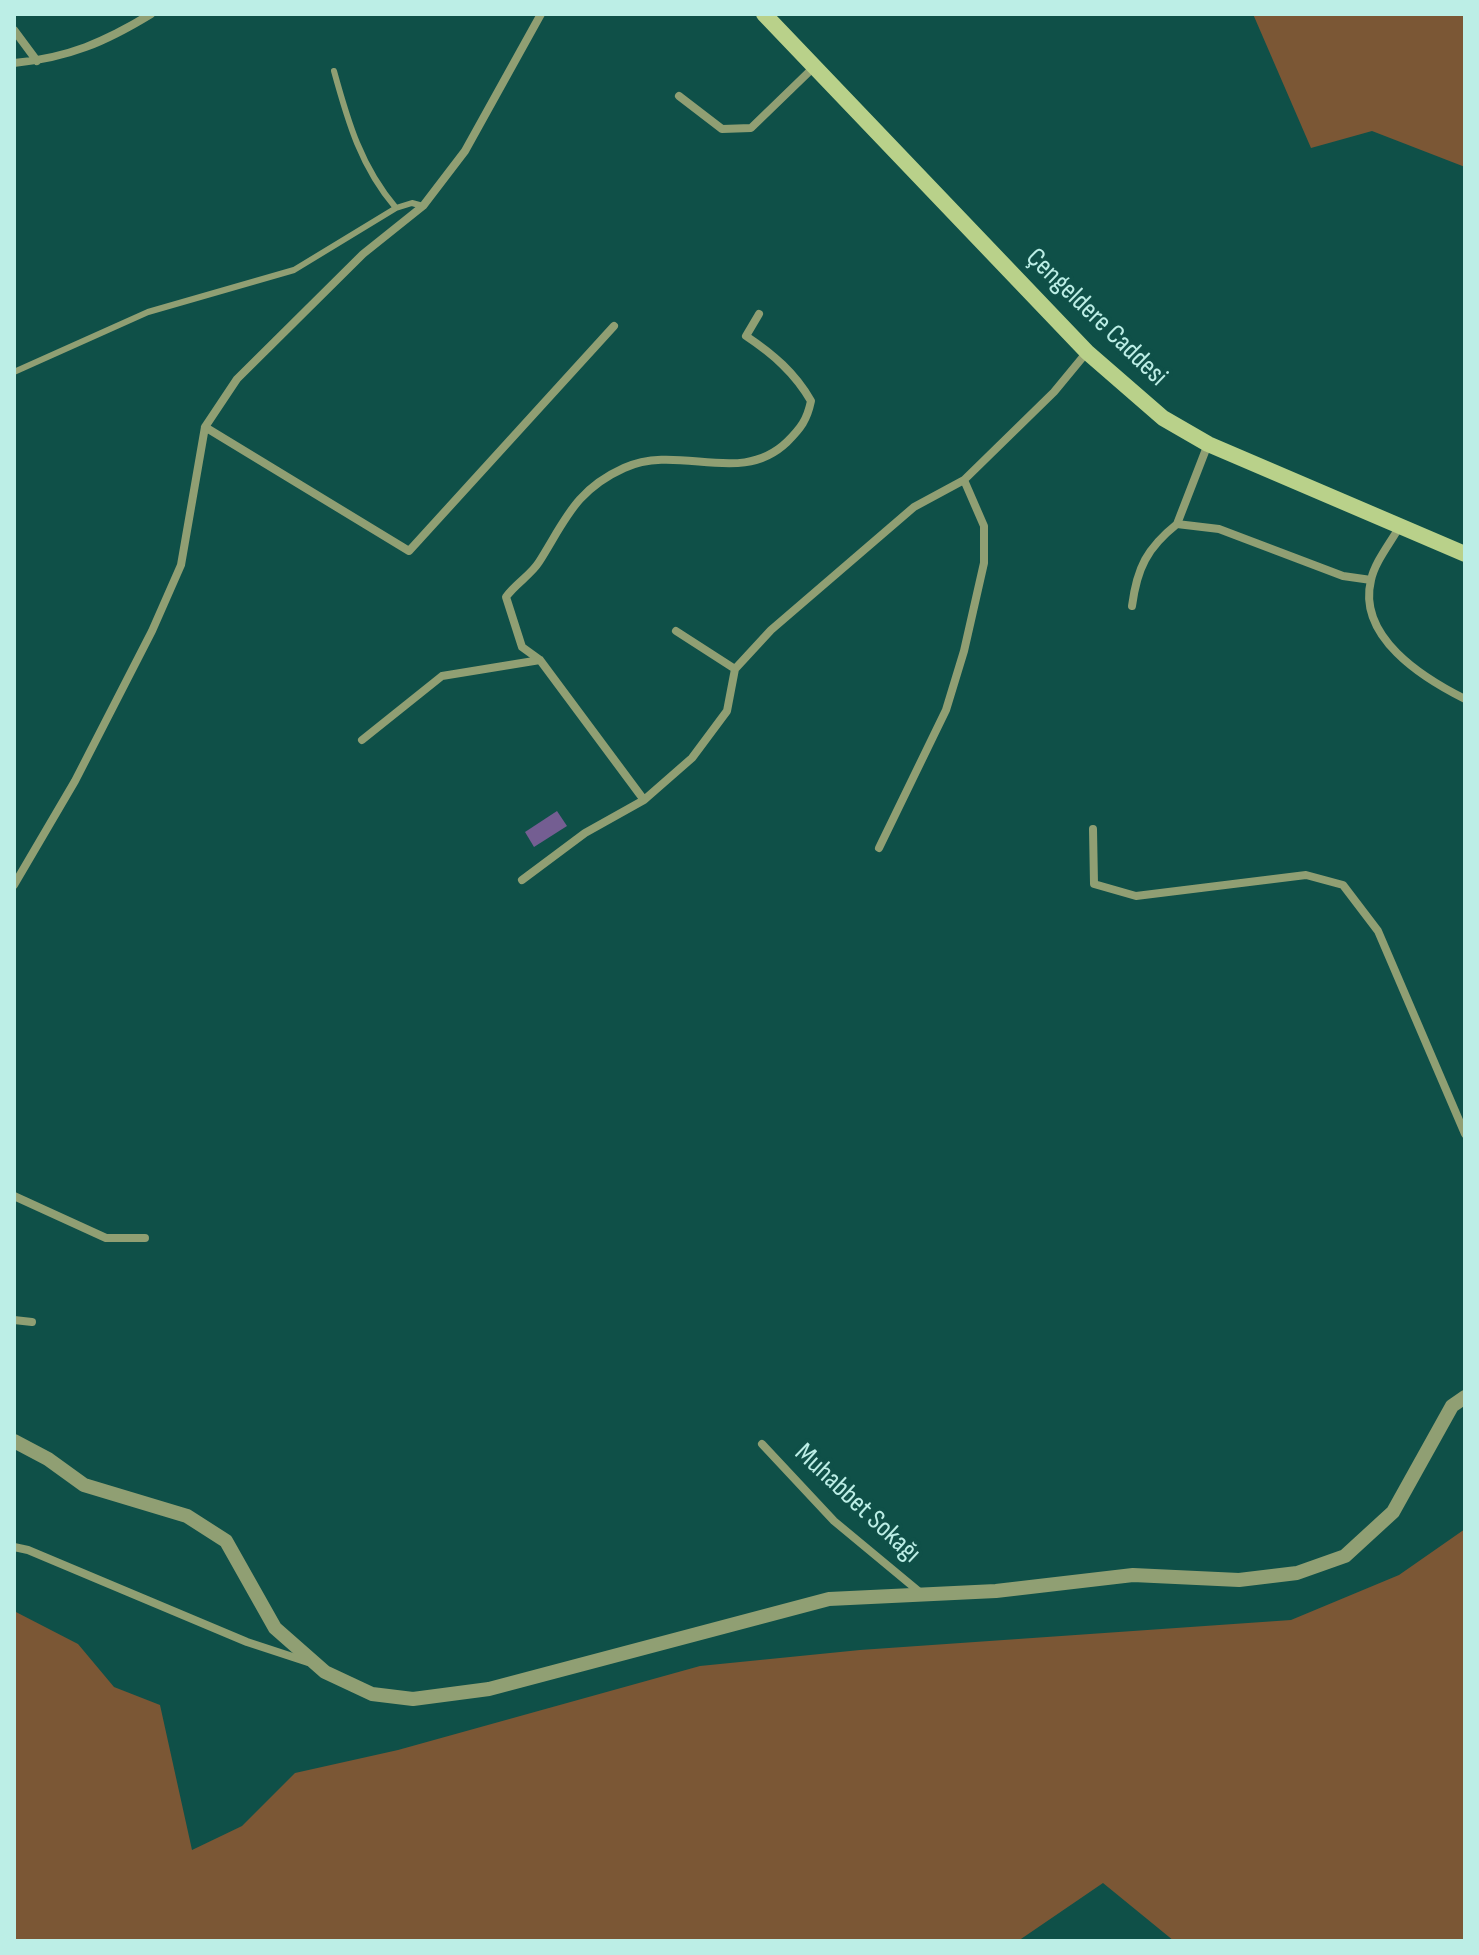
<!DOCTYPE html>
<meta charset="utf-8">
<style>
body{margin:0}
#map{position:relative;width:1479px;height:1955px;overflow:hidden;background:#0f5048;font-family:"Sofia Sans Condensed",sans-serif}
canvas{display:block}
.frame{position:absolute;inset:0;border:16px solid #bceee6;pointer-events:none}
</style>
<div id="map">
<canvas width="1479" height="1955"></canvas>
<div class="frame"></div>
</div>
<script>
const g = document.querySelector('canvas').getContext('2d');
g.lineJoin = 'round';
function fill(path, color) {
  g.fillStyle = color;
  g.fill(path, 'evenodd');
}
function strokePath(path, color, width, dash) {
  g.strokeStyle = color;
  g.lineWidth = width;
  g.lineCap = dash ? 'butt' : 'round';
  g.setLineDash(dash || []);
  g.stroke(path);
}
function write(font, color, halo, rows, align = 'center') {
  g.font = font + ' "Sofia Sans Condensed",sans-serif';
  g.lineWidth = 8;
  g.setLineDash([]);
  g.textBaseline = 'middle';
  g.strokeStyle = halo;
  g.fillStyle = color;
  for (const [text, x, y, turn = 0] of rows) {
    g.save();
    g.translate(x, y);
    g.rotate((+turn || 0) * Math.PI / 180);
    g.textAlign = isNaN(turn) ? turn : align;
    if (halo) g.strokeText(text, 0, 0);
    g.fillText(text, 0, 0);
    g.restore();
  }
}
const green = new Path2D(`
 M1253,14H1465V167L1372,131L1311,148Z
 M1465,1529V1941H1174L1103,1883L1018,1941H14V1611L78,1644L114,1687L160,1705L192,1850L242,1826L295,1773L398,1750L700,1666L860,1650L1291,1620L1399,1575Z`);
const water = new Path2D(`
 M557,811L567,826L534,847L525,832Z`);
const service = new Path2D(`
 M334,71C348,122 361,167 396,208
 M14,372L148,312L294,270L396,208L412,203L423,206`);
const minor = new Path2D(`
 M541,14L465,151L423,206L363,254L237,379L205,427L409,551L614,326
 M14,30L37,61
 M14,63C68,58 105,42 151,14
 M679,96L722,129L751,128L814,67
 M1177,524L1208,444
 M1401,524C1392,541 1375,561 1371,580C1357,637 1423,678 1465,699
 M1132,606C1137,568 1147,548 1177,524L1219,529L1343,576L1371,580
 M676,631L735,669
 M362,740L442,676L540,660
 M644,800L540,660L522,647L506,597C515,584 531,575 539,562C565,521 575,490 624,468C680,443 740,487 787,442C801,428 807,420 811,401C795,373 773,354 746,336L759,314
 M1093,829L1094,884L1136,896L1306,875L1343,885L1378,931L1465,1134
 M879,848L946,710L964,651L984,563V526L964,480
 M522,880L585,833L644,800L692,758L727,711L735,669L771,630L914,507L964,480L1054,392L1087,352
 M14,885L75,781L152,631L181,565L205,427
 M14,1196L106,1238H145
 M14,1320L32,1322
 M762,1444L834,1521L922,1594
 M14,1547L28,1550L247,1642L308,1662`);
const tertiary = new Path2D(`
 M14,1441L48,1459L84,1485L187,1516L226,1541L275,1628L325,1672L372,1694L413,1699L489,1689L829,1599L996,1591L1133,1575L1239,1580L1297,1573L1345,1556L1393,1512L1452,1406L1465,1397`);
const secondary = new Path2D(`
 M764,14L1087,352L1163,418L1208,444L1465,554`);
const streetNames = [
 ["Çengeldere Caddesi",1096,318,44],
 ["Muhabbet Sokağı",857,1504,43]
];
fill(green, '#7b5735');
fill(water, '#745e92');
strokePath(service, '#909f73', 6);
strokePath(minor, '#909f73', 8);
strokePath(tertiary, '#909f73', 14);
strokePath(secondary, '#b9d18a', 16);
write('28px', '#bceee6', '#0f5048', streetNames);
</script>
